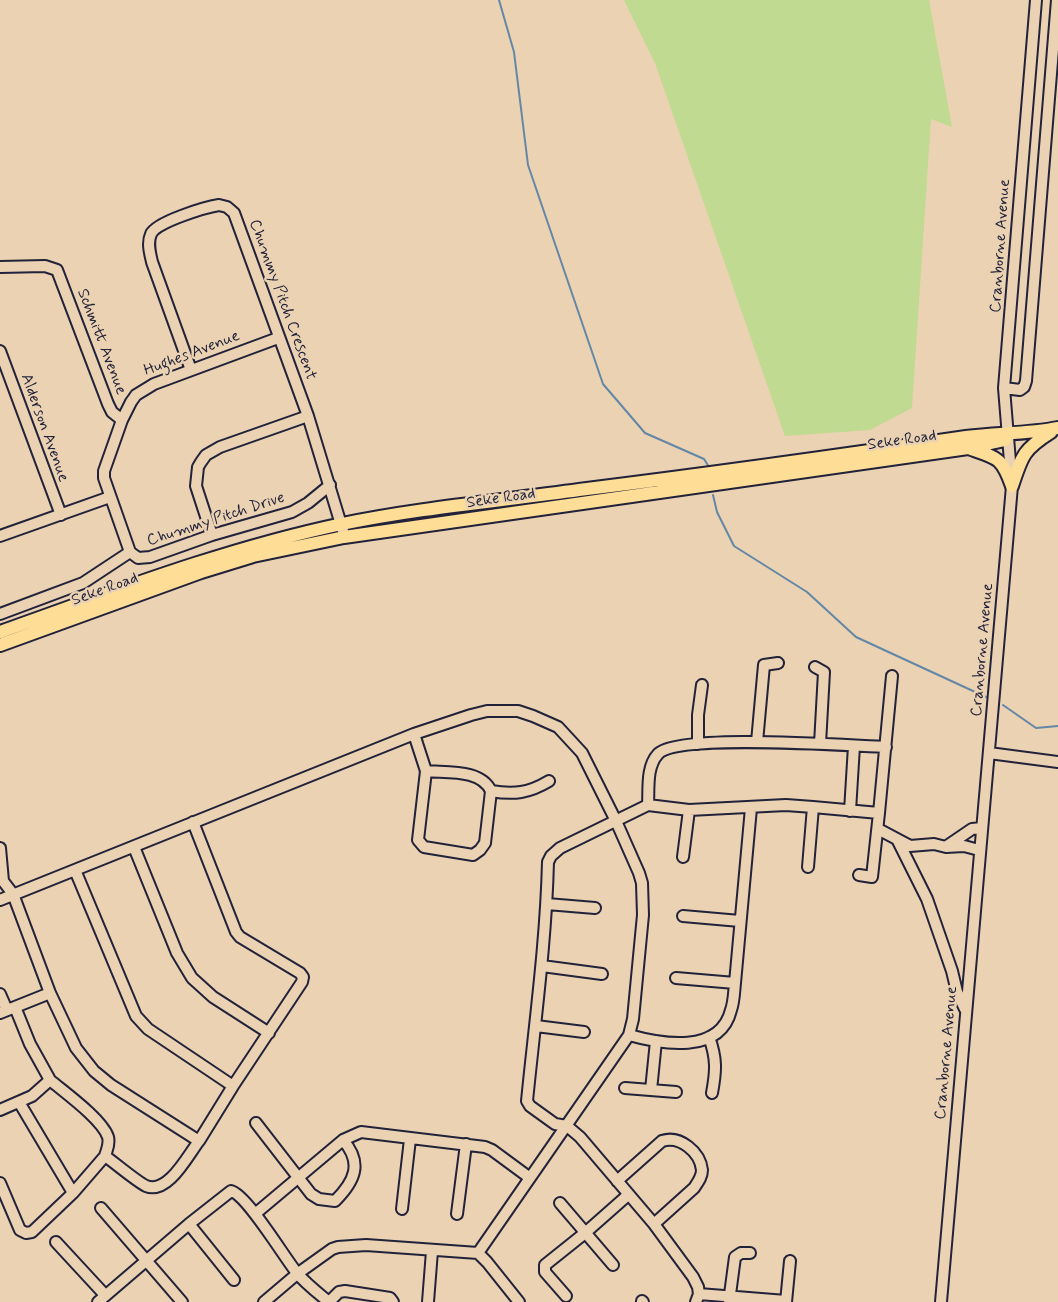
<!DOCTYPE html>
<style>
body{margin:0}
canvas{display:block;background:#ead2b2}
</style>
<canvas width="1058" height="1302"></canvas>
<script>
const g = document.querySelector('canvas').getContext('2d');
g.lineJoin = 'round';
function fill(path, color) {
  g.fillStyle = color;
  g.fill(path, 'evenodd');
}
function strokePath(path, color, width, dash) {
  g.strokeStyle = color;
  g.lineWidth = width;
  g.lineCap = dash ? 'butt' : 'round';
  g.setLineDash(dash || []);
  g.stroke(path);
}
function write(font, color, halo, rows, align = 'center') {
  g.font = font + ' Mynerve,sans-serif';
  g.lineWidth = 5;
  g.setLineDash([]);
  g.textBaseline = 'middle';
  g.strokeStyle = halo;
  g.fillStyle = color;
  for (const [text, x, y, turn = 0] of rows) {
    g.save();
    g.translate(x, y);
    g.rotate((+turn || 0) * Math.PI / 180);
    g.textAlign = isNaN(turn) ? turn : align;
    if (halo) g.strokeText(text, 0, 0);
    g.fillText(text, 0, 0);
    g.restore();
  }
}
const green = new Path2D(`
 M624,0H929L952,127L931,119L912,408L870,430L785,436L655,63Z`);
const stream = new Path2D(`
 M499,0L514,52L528,165L603,384L645,433L704,459L709,467
 M713,495L717,512L734,546L807,592L856,637L986,697
 M1003,705L1036,728L1058,726`);
const minor = new Path2D(`
 M0,267L45,266L57,270L108,404L112,412L122,420
 M0,351L61,515
 M191,370L152,262C150,253 147,243 151,234C156,222 206,207 219,205L227,207L234,213L308,416L343,531
 M1004,388L1020,390L1024,387L1026,381L1057,0
 M212,535L196,486L198,467L201,462L206,455L220,447L308,416
 M0,536L110,497
 M130,552L104,478V471L122,420L131,402L136,395L154,384L278,338
 M0,614L83,583L130,552L138,558L150,557L212,535L292,512L308,503L330,485
 M815,667L824,672L820,744
 M414,734L426,771L418,840L424,847L473,855L480,850L485,843L491,791C481,769 448,773 426,771
 M757,742L764,665L778,663
 M698,744V715L702,685
 M989,753L1058,762
 M491,791C514,795 529,793 549,781
 M648,805C649,789 646,767 658,754C678,733 851,746 886,747
 M813,807L879,813L872,877L859,875
 M850,811L854,746
 M879,813L892,676
 M878,829L910,846L934,844L946,847L964,846L979,850
 M898,841L927,899L952,971L957,992L965,1009
 M947,846L972,829L982,828
 M134,847L177,953L192,978L213,997L269,1033
 M0,848L3,881L13,894L50,993L76,1048L94,1071L111,1085L199,1141L233,1086L302,982L303,977L300,973L240,937L236,932L193,822
 M683,857L689,810
 M75,870L136,1016L148,1029L233,1086
 M0,900L414,734L471,715L487,711H518L533,716L558,727L582,753L616,821L639,873L642,883L643,915L633,1019L629,1035L478,1253
 M547,904L595,908
 M683,916L740,921
 M542,966L602,974
 M676,978L735,983
 M0,994L7,1010
 M0,1013L50,993
 M536,1026L584,1032
 M629,1035C661,1044 720,1055 731,1010C734,1002 734,992 735,983L751,808
 M709,1037C717,1059 716,1071 712,1093
 M50,1080C64,1092 102,1119 108,1137C110,1144 107,1149 105,1156
 M625,1088L676,1092
 M651,1090L656,1041
 M19,1102L73,1193
 M0,1110L32,1096L50,1080L30,1044L15,1007
 M256,1123L311,1194L319,1199L335,1201C355,1181 363,1163 343,1140
 M617,1181L662,1141C680,1135 700,1152 702,1170C702,1177 698,1182 694,1188L654,1224
 M0,1183L20,1230L26,1233L32,1232L73,1193L105,1156C115,1163 136,1181 146,1186C168,1195 188,1155 199,1141
 M560,1203L613,1265
 M101,1208L182,1302
 M402,1209L410,1139
 M255,1214L343,1140L361,1132L485,1147L492,1150L530,1178
 M457,1214L466,1144
 M189,1224L234,1280
 M56,1242L105,1295
 M699,1294L786,1301
 M566,1296L545,1272V1265L585,1233L628,1195
 M642,1301L643,1302
 M98,1302L189,1224L231,1191C247,1195 284,1257 297,1273C306,1284 318,1293 329,1302
 M264,1302L297,1274L332,1249L338,1247L366,1245L478,1253L487,1262L519,1302
 M329,1302L339,1292L345,1291L390,1298L393,1302
 M428,1302L432,1251
 M696,1302L699,1294L698,1287L693,1277L654,1224L580,1137L567,1126L555,1124L530,1106L527,1101C535,1021 546,942 548,862L551,856L560,848L648,805L689,810L786,805L813,807L808,867
 M729,1302L735,1257L741,1253H750
 M786,1302L790,1261
 M941,1302L1012,486L1004,388L1036,0`);
const major = new Path2D(`
 M971,449C998,458 1002,458 1012,486
 M1012,486C1022,455 1024,449 1051,432
 M0,632C113,592 224,549 342,524C419,508 500,501 579,490C708,474 837,456 966,437C997,433 1028,434 1058,428
 M0,645L201,572L253,556L344,537L968,448L1005,440`);
const streetNames = [
 ["Cranborne Avenue",1001,246,-86],
 ["Chummy Pitch Crescent",282,300,70],
 ["Schmitt Avenue",101,342,69],
 ["Hughes Avenue",192,354,-21],
 ["Alderson Avenue",44,428,70],
 ["Seke Road",902,441,-8],
 ["Seke Road",501,499,-8],
 ["Chummy Pitch Drive",216,520,-18],
 ["Seke Road",105,590,-20],
 ["Cranborne Avenue",983,650,-85],
 ["Cranborne Avenue",947,1053,-85]
];
fill(green, '#c0da91');
strokePath(stream, '#6487a7', 2);
strokePath(minor, '#22223b', 14);
strokePath(major, '#22223b', 16);
strokePath(minor, '#ead2b2', 10);
strokePath(major, '#fedd96', 12);
write('16px', '#22223b', '#ead2b2', streetNames);
</script>
